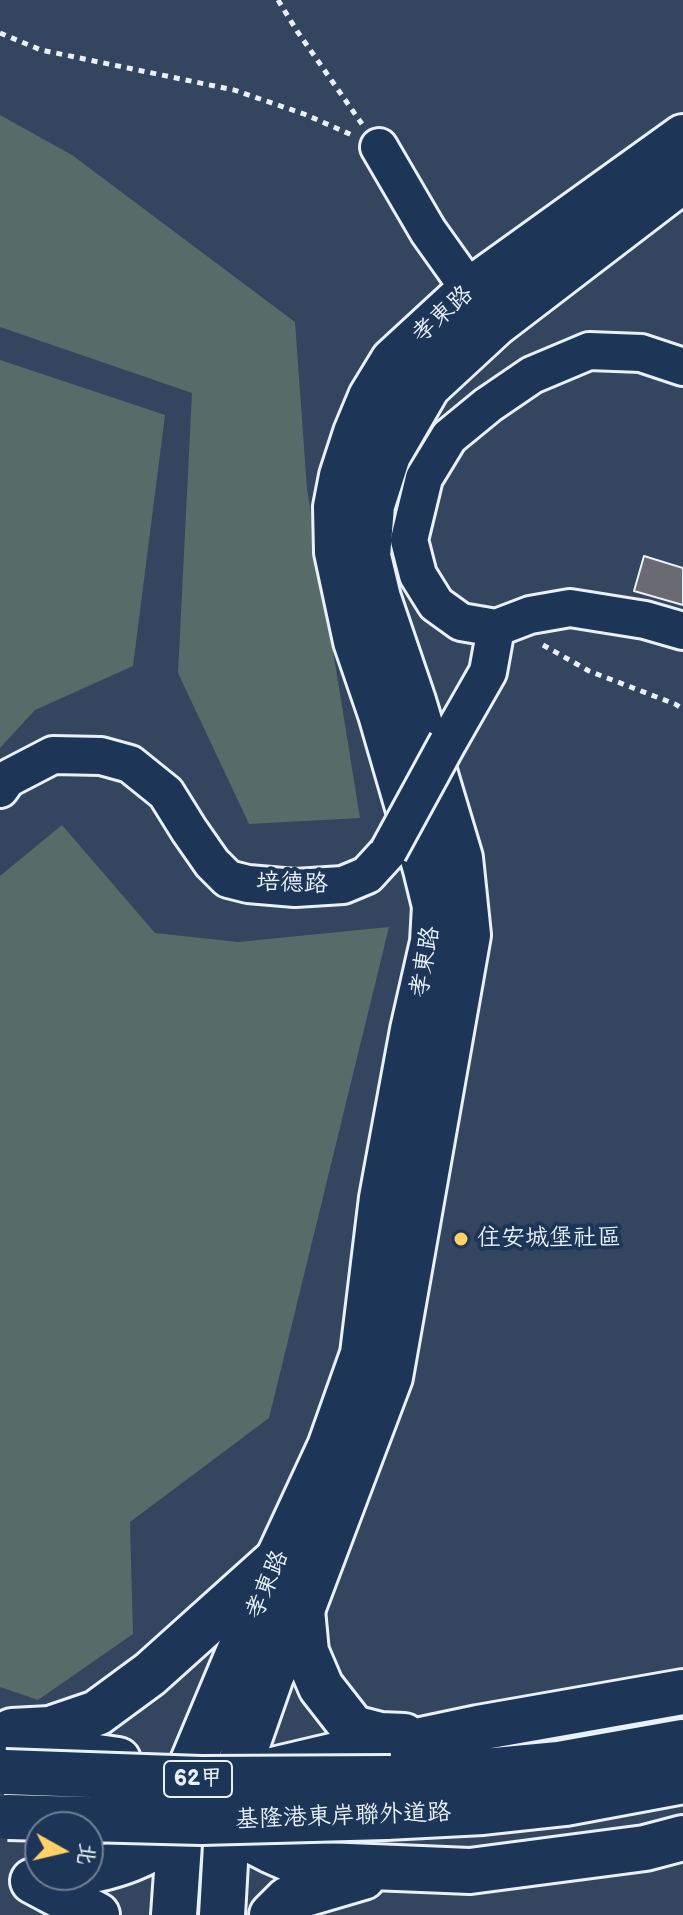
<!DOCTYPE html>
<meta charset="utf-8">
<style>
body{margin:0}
#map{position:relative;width:683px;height:1915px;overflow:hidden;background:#34455f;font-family:"Balsamiq Sans","LXGW WenKai TC",sans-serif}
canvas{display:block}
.north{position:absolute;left:24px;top:1811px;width:80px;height:80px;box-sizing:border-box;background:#1d3557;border:2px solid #6e8097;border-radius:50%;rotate:98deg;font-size:22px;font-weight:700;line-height:32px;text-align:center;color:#e8f1f8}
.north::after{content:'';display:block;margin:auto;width:28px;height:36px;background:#ffd166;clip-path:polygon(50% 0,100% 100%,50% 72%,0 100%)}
</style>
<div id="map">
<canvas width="683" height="1915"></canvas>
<div class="north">北</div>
</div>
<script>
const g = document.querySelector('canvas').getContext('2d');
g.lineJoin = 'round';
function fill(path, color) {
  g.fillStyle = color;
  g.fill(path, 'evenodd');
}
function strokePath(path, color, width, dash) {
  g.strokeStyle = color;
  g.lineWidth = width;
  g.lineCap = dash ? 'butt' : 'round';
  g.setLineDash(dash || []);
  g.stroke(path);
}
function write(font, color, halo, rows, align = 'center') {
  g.font = font + ' "Balsamiq Sans","LXGW WenKai TC",sans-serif';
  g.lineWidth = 8;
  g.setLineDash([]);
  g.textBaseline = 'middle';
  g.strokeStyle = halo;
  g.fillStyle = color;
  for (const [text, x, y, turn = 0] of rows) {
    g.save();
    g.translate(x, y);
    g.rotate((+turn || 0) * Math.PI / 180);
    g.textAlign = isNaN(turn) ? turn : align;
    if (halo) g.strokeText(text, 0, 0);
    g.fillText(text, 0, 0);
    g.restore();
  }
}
const green = new Path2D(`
 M0,115L72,155L295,322L307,489L360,818L249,824L178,673L192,393L0,327Z
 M0,360L165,415L133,666L35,710L0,748Z
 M62,825L155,933L238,942L389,927L269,1418L130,1522L133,1634L38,1700L0,1687V876Z`);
const building = new Path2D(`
 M644,556L683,568V605L634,591Z`);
const path = new Path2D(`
 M278,0L297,31L362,124
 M0,33L41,50L234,90L304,114L352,135
 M543,645L589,671L675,704L683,709`);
const minor = new Path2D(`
 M379,147L428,231L470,290
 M683,367L641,353L589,351L532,375L488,405L449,437L424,478L409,540L418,575L436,604L461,622L496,628L530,615L570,608L645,620L683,631
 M448,742L488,672L496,628
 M0,789L7,779L53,755L101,756L130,764L166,793L189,830L212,863L228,879L248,884L295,888L343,885L367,875L388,852`);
const major = new Path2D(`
 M174,1915L180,1830L187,1776L278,1559L330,1447L363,1354L382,1198L413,1030L433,942L435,906L426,869L381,714L356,641L337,552L336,507L342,476L356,433L371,397L393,361L470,290L683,137
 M222,1915L227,1828L236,1776L271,1676L302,1610L390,1377L468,935L460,858L413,701L378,598L368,556L372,505L388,455L428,386L495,324L683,180`);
const highway = new Path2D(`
 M302,1610L306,1652L321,1687L353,1728L380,1735L404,1736
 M12,1731L50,1729L97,1713L150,1674L278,1559
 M0,1743L118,1760
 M273,1770L345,1753L374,1750L478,1728L683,1692
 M391,1778L474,1772L559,1764L683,1742
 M386,1817L483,1812L566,1803L683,1781
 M88,1871C141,1861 168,1842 206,1805L227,1828L270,1850L295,1861L324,1865L470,1871L645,1848L683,1838
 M33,1881L97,1915
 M272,1915L288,1899L363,1877`);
const minorBridge = new Path2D(`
 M388,852L448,742`);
const highwayBridge = new Path2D(`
 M5,1772L201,1779L391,1778
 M8,1817L201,1822L386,1817`);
const markers = [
 [461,1239,8,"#ffd166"]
];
const shields = [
 [198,1779,68]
];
const shieldNames = [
 ["62甲",198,1779]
];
const streetNames = [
 ["孝東路",443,315,-42],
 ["培德路",292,884,2],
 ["孝東路",426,962,-80],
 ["孝東路",268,1585,-67],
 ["基隆港東岸聯外道路",343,1817,-2]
];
const poiNames = [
 ["住安城堡社區",477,1239]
];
fill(green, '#576c68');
fill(building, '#6a6a73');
strokePath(building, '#e8f1f8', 2);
strokePath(minor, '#e8f1f8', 42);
strokePath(major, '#e8f1f8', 50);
strokePath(highway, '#e8f1f8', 50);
strokePath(path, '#e8f1f8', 5, [6, 6]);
strokePath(minor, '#1d3557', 36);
strokePath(major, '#1d3557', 44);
strokePath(highway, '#1d3557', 44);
strokePath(minorBridge, '#e8f1f8', 42, []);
strokePath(highwayBridge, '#e8f1f8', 50, []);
strokePath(minorBridge, '#1d3557', 36);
strokePath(highwayBridge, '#1d3557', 44);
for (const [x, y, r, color] of markers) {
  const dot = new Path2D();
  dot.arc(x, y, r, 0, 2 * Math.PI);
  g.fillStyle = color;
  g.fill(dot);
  strokePath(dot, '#1d3557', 3);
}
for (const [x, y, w] of shields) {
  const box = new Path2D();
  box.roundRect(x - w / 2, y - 18, w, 36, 6);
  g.fillStyle = '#1d3557';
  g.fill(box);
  strokePath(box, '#e8f1f8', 2);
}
write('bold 22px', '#e8f1f8', null, shieldNames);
write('24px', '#e8f1f8', '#1d3557', streetNames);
write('24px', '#e8f1f8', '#1d3557', poiNames, 'left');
</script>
